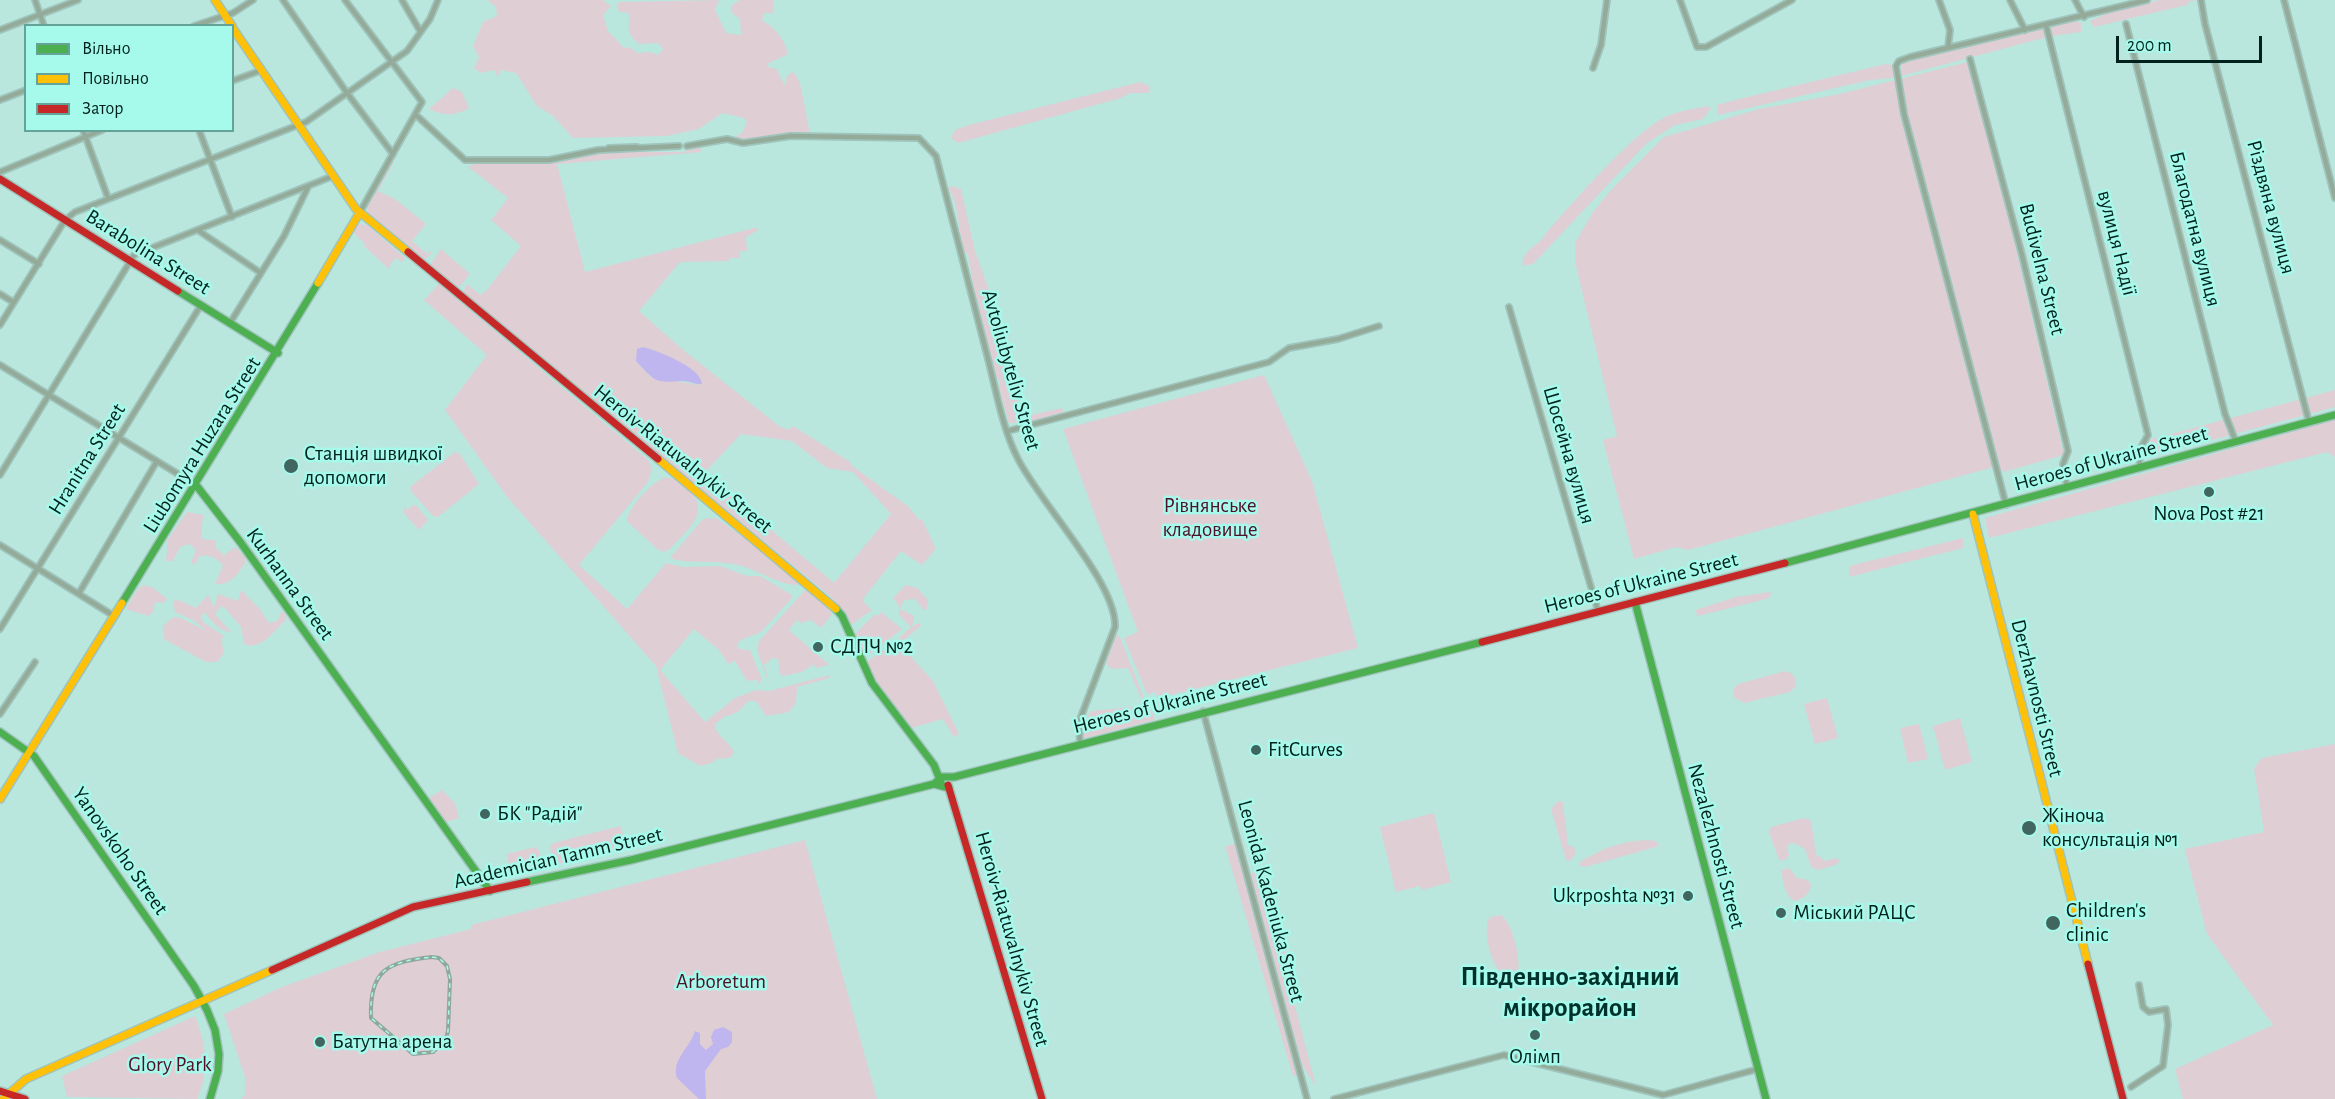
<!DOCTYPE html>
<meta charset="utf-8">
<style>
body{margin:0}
#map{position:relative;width:2335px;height:1099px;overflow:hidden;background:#b9e7de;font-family:"Alegreya Sans",sans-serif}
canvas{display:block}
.legend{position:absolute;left:24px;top:24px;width:210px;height:108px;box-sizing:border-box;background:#a6faeb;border:2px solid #64a398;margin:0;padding:8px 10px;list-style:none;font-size:18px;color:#00211c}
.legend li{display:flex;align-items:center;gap:12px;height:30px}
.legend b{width:30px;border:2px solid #64a398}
.scale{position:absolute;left:2116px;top:36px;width:146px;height:27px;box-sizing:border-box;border:3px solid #00211c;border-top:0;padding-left:8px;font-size:18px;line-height:21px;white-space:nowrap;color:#00211c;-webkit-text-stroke:4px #a6faeb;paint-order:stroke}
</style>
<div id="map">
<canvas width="2335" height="1099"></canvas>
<ul class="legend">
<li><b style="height:8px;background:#4caf50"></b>Вільно</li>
<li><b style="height:8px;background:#ffc107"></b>Повільно</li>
<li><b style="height:8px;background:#c62828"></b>Затор</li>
</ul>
<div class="scale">200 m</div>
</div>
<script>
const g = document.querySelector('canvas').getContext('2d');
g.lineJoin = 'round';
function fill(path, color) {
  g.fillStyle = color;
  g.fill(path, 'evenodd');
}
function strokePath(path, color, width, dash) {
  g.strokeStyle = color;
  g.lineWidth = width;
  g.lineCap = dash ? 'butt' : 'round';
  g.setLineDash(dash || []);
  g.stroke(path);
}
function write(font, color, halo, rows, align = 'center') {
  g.font = font + ' "Alegreya Sans",sans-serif';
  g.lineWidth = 5;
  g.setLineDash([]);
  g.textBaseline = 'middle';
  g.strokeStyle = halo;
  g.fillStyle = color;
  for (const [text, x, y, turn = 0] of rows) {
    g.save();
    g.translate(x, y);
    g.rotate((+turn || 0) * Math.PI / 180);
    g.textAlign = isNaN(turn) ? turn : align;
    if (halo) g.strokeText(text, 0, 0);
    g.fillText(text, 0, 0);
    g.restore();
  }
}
const green = new Path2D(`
 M487,0H603L611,6L603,15L608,31L624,48L629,47L638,53L650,52L658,55L663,49L658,43L639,44C623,30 631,27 629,13L619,12L617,6L619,2L719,0L715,10L726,33L741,35L740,19L732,13L731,6L740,0H774L773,13H764L762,21C775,26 785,41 788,54L767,64L770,68H776L785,86L787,75L794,72L800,83L810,134L738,139L736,136L742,133L747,122L744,118L722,113L699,129L667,136L573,138L553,116L537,106L516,73L501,70L498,77L494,70L481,73L474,68L479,57L473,46L483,22L497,16L496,7Z
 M2159,0H2206L2190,1L2187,5L2094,27L2090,21L2108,13Z
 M2076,21L2081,23V32L2051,36L1901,76L1902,63L1910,60Z
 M1968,62L2003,193L2064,455L2003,472L1998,466L1688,550L1676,547L1634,559L1603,440L1617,436L1575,262V243L1593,212L1610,191L1664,137L1759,109L1835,95Z
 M1886,64L1893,65V78L1870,80L1718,115L1717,105L1735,100Z
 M1140,82L1150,86L1149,93H1130L1121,98L958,143L951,138L955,130L969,125Z
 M453,88L462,92L469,108C457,116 442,116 429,109Z
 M1707,106L1711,108L1703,119L1675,125L1647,143L1533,264L1523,266C1520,249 1541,246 1546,233C1572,204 1637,127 1670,115C1682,110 1695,109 1707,106Z
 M700,145L701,152L557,164L585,272L758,227L757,231L746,237L747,251H740V258H729V261L680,262L639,311L682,349L779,426L788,430L793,426L850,462L852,466L909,507L919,520L922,519L936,549L922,565L901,551L862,600L872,610L851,625L831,597L463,292L467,284L480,295L486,291L521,246L491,220L508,198L471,169L469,170V166L481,162L557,161L598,152H683ZM636,361C663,363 689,357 700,385L651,377ZM741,434L792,441L827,468L853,472L891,514L834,583L704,473Z
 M392,160L394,162L378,191L395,199L426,224L412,241L427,254L430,251L432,252L425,260L367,212L368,204Z
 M952,186L961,189L975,251L991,296L987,298L996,314L1005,357L1013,374L1010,378L1017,391V407L1029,406L1031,415L1062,408L1064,413L1028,423H1009L999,388L1000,381L994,374L979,312V305L976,302L968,254L964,252C958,231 960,207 948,188Z
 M358,224L367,225L405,258L402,262L396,258L390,265V270L364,246L365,244L354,233L353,234V227Z
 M441,249L470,274L460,286H454L430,265Z
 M439,284L648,460L652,469L648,482L579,565L627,609L666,563L684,567L720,566L747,576H760L792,595L791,599L761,632L741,640L737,645L739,649L750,650L762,680L759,684L757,680L747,681L735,661L728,664L719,650L694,629L660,670L705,722L735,698L756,690L769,691L830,675L829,678L797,687L796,703L789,712L766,716L756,701H748L738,712L724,717L715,724C714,734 729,741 734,752L730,758L716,759L712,763L700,766L678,753L656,666L508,498L445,410L487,355L424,300Z
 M1264,375L1312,481L1358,648L1158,698L1156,692L1147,694L1124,638L1138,632L1063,429Z
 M2335,390V407L2145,458V441Z
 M2335,420V457L2327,452L1989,538L1985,518Z
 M455,452L460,454L479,484L439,516L434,517L411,491L410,487Z
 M664,478C673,477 678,481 685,487C714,511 689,528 670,549L664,552L657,549L627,521C628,507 651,483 664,478Z
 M413,505L417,506L428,520L419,530L403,512L405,507L407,510Z
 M187,512L203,515L201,539L215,540L216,548L224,555L235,547L245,557V563C238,574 230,586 215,584L223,565C216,558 210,554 200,556L195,564L191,563L196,550L190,544L180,547L173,561H166L168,539Z
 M716,518L763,551L802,583C792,591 758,571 745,567C718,558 693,566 670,558L703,519Z
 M1963,538V548L1849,577V566Z
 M143,585L152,587L167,599L163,603L155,602L153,612L149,616L126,609L137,590Z
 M906,585L917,588L928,600L927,609L924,610L915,599L904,600L900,609L914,616L912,627L918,623L922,625L901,642L899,638L911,627L899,615V606L893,598Z
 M807,588L826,604L832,614L821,628L811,620L801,623L797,620L789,630L829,665L815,668L814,664L802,672L783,676L780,674L778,658L770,659V662L764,664L769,684L757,650L759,641Z
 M241,590L259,608L269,623L277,621L282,611L286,615V620C275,630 261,651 244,644L241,627L224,607H220L215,614L231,632C217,631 212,620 204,612L201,617L203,622L224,636L221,639L224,653L217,662H206L164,639L163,626L173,617L181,618L206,631L193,620L175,612L173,601L179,600L196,608L208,595L214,608L218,594L238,601Z
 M1771,592L1770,598L1698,616L1695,610L1736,597Z
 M881,612L902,629L864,658L855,634L875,614L878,616Z
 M1118,635L1120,637L1145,701L1140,696L1128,668L1112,669L1106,664L1114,637Z
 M902,647L933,681L959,734L954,737L943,719L911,728L876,681L866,663L883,650Z
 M1785,671L1791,673L1796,679L1795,687L1790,692L1744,703L1734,697L1733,689L1738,684Z
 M1827,698L1838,738L1815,744L1804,704Z
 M1141,706L1153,713L1155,720L1085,738L1082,736V722L1092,711Z
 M1960,718L1972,762L1945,770L1933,726Z
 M1919,724L1928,759L1908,763L1900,728Z
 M2335,744V1099H2183L2175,1069L2273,1025L2207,934L2185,849L2264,832L2254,768L2262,758Z
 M442,790L455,803L459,818L446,822L429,798Z
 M1558,801L1563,802L1568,845L1574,847L1576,853L1570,861L1566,860L1551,809Z
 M1434,813L1451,882L1422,890L1420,886L1396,892L1380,827Z
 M1804,818L1811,821L1816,854L1825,861L1836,858L1839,860L1838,864L1818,870L1811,867L1805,849L1794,843L1787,845L1789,856L1785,860H1779L1769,832L1771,827Z
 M621,826L626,847L554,865L550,847L553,843Z
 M805,840L877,1099H241L245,1095V1077L224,1014L282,987L380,952L471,929V925Z
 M1647,840L1656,841L1659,846L1585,867L1579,866L1580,862C1602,849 1620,841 1647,840Z
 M1236,844L1298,1076H1293L1225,846Z
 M535,847L539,850L543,868L511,876L507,854Z
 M1789,868L1797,878L1808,880L1811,885C1809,895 1804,898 1794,901C1783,893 1784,882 1781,870Z
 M1264,870L1286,953L1284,964L1316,1086L1303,1067L1286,1012L1250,873Z
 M1501,915C1512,922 1521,958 1518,970L1509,976C1492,976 1481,928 1490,917Z
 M195,1016C206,1044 210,1071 197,1099L67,1097L62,1076Z`);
const water = new Path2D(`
 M643,347C658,351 701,367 702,384C696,385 689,381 683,381C654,383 656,382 636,361L637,349Z
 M723,1027L732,1032V1042L728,1047L721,1049L705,1071L706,1099H699L677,1078C671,1060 690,1048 695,1031L700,1033V1044L706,1050L713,1044L711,1037L714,1030Z`);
const street = new Path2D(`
 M35,0L44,26
 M283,0L347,93L393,154
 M345,0L422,102L360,212
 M402,0L420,31
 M1680,0L1697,47H1706L1792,0
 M1939,0L1950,30L1948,48
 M2010,0L2025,30
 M2075,0L2084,17
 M2201,0L2205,24L2309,422
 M2284,0L2335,198
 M2126,24L2225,414L2236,442
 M2046,25L2148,435L2139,451L2140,468
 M194,26L233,13L253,0
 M0,30L78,0
 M1970,59L2022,255L2068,451L2063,464L2067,488
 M1593,68L1601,45L1607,0
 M232,81L262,70
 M0,100L26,90
 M416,115L465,160H549L598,150L679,146
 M83,130L108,198
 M199,130L232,217
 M687,146L727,139L743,143L791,136L919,138L936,156C953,223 970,289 987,355C996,389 1002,428 1018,459C1040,503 1117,583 1115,627L1079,722L1080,743
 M609,148L637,147
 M0,172L102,130
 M199,231L261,273
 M0,240L39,264
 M0,294L13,302
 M1509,307L1598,611
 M230,323L284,236L308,187
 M0,325L65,220L75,212L306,122L407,51L430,19L438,0
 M0,365L196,485
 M1008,431L1269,362L1289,348L1338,339L1379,326
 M0,475L134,255L333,176
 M2006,505L1904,114L1896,66L1899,61L1910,57L2147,0
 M0,545L114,616
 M79,593L157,461
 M0,629L201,305
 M1203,711L1307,1099
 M0,714L35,662
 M2131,1087L2163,1066L2168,1025L2166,1009L2149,1012L2143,1007L2139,985
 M1334,1099L1504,1055L1663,1095L1758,1069`);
const fast = new Path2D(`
 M178,291L278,353
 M196,485L241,543L490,891
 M1785,563L2335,415
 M1635,602L1766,1099
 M122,603L318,283
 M836,609L842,616L872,683L934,765L942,785
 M0,732L34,756L194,986L207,1010L215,1030L219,1054L218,1071L210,1099
 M934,784L942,777H954L1482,642
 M527,882L631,860L934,784L949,788`);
const slow = new Path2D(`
 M215,0L232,26
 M232,27L356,209L408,252
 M318,283L360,212
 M658,459L836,609
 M1973,514L2088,964
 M0,799L122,603
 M3,1099L26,1079L272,970`);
const jam = new Path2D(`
 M0,179L178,291
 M408,252L658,459
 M1482,642L1785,563
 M948,785L1042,1099
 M2088,964L2123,1099
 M272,970L413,907L527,882
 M0,1091L25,1099`);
const rail = new Path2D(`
 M432,957L439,958L447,966L450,979L448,1031L446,1039L433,1052L413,1054L371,1018C369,970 387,962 432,957Z`);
const markers = [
 [291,466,8,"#416660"],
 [2209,492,6,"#416660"],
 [818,647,6,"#416660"],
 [1256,750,6,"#416660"],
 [485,814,6,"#416660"],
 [2029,828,8,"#416660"],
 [1688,896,6,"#416660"],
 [1781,913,6,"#416660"],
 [2053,923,8,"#416660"],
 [1535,1035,6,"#416660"],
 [320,1042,6,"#416660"]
];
const streetNames = [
 ["Різдвяна вулиця",2271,207,75],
 ["Благодатна вулиця",2195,229,76],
 ["вулиця Надії",2117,243,76],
 ["Barabolina Street",148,252,32],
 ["Budivelna Street",2042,269,76],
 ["Avtoliubyteliv Street",1011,370,74],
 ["Liubomyra Huzara Street",202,445,-58],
 ["Шосейна вулиця",1569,455,74],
 ["Hranitna Street",87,459,-58],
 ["Heroiv-Riatuvalnykiv Street",683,459,39],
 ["Heroes of Ukraine Street",2111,459,-15],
 ["Heroes of Ukraine Street",1641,583,-14],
 ["Kurhanna Street",290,584,54],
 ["Derzhavnosti Street",2037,698,76],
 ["Heroes of Ukraine Street",1170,703,-14],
 ["Nezalezhnosti Street",1716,846,75],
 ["Yanovskoho Street",120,851,55],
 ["Academician Tamm Street",558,858,-13],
 ["Leonida Kadeniuka Street",1271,901,75],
 ["Heroiv-Riatuvalnykiv Street",1012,939,74]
];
const poiNames = [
 ["Станція швидкої",304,454],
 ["допомоги",304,478],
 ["Nova Post #21",2209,514,"center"],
 ["СДПЧ №2",830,647],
 ["FitCurves",1268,750],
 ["БК \"Радій\"",497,814],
 ["Жіноча",2042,816],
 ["консультація №1",2042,840],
 ["Ukrposhta №31",1676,896,"right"],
 ["Children's",2066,911],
 ["clinic",2066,935],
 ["Міський РАЦС",1793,913],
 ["Батутна арена",332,1042],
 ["Олімп",1535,1057,"center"]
];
const parkNames = [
 ["Рівнянське",1210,506],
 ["кладовище",1210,530],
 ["Arboretum",721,982],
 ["Glory Park",170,1065]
];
const districtNames = [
 ["Південно-західний",1570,977],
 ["мікрорайон",1570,1008]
];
fill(green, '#dfced4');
fill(water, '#bfb5ef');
strokePath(street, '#9fc4bc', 8);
strokePath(fast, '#9fc4bc', 10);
strokePath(slow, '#9fc4bc', 10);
strokePath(jam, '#9fc4bc', 10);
strokePath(street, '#94ab9a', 4.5);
strokePath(fast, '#4caf50', 7);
strokePath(slow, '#ffc107', 7);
strokePath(jam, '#c62828', 7);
strokePath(rail, '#8fa79d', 4);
strokePath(rail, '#a6faeb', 1.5, [4.5]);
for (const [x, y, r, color] of markers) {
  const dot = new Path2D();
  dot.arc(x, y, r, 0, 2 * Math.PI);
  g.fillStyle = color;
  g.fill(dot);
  strokePath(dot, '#a6faeb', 2);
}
write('21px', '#00211c', '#a6faeb', streetNames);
write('21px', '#00211c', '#a6faeb', poiNames, 'left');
write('21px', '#4f1028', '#a6faeb', parkNames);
write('bold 27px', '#00312b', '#a6faeb', districtNames);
</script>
